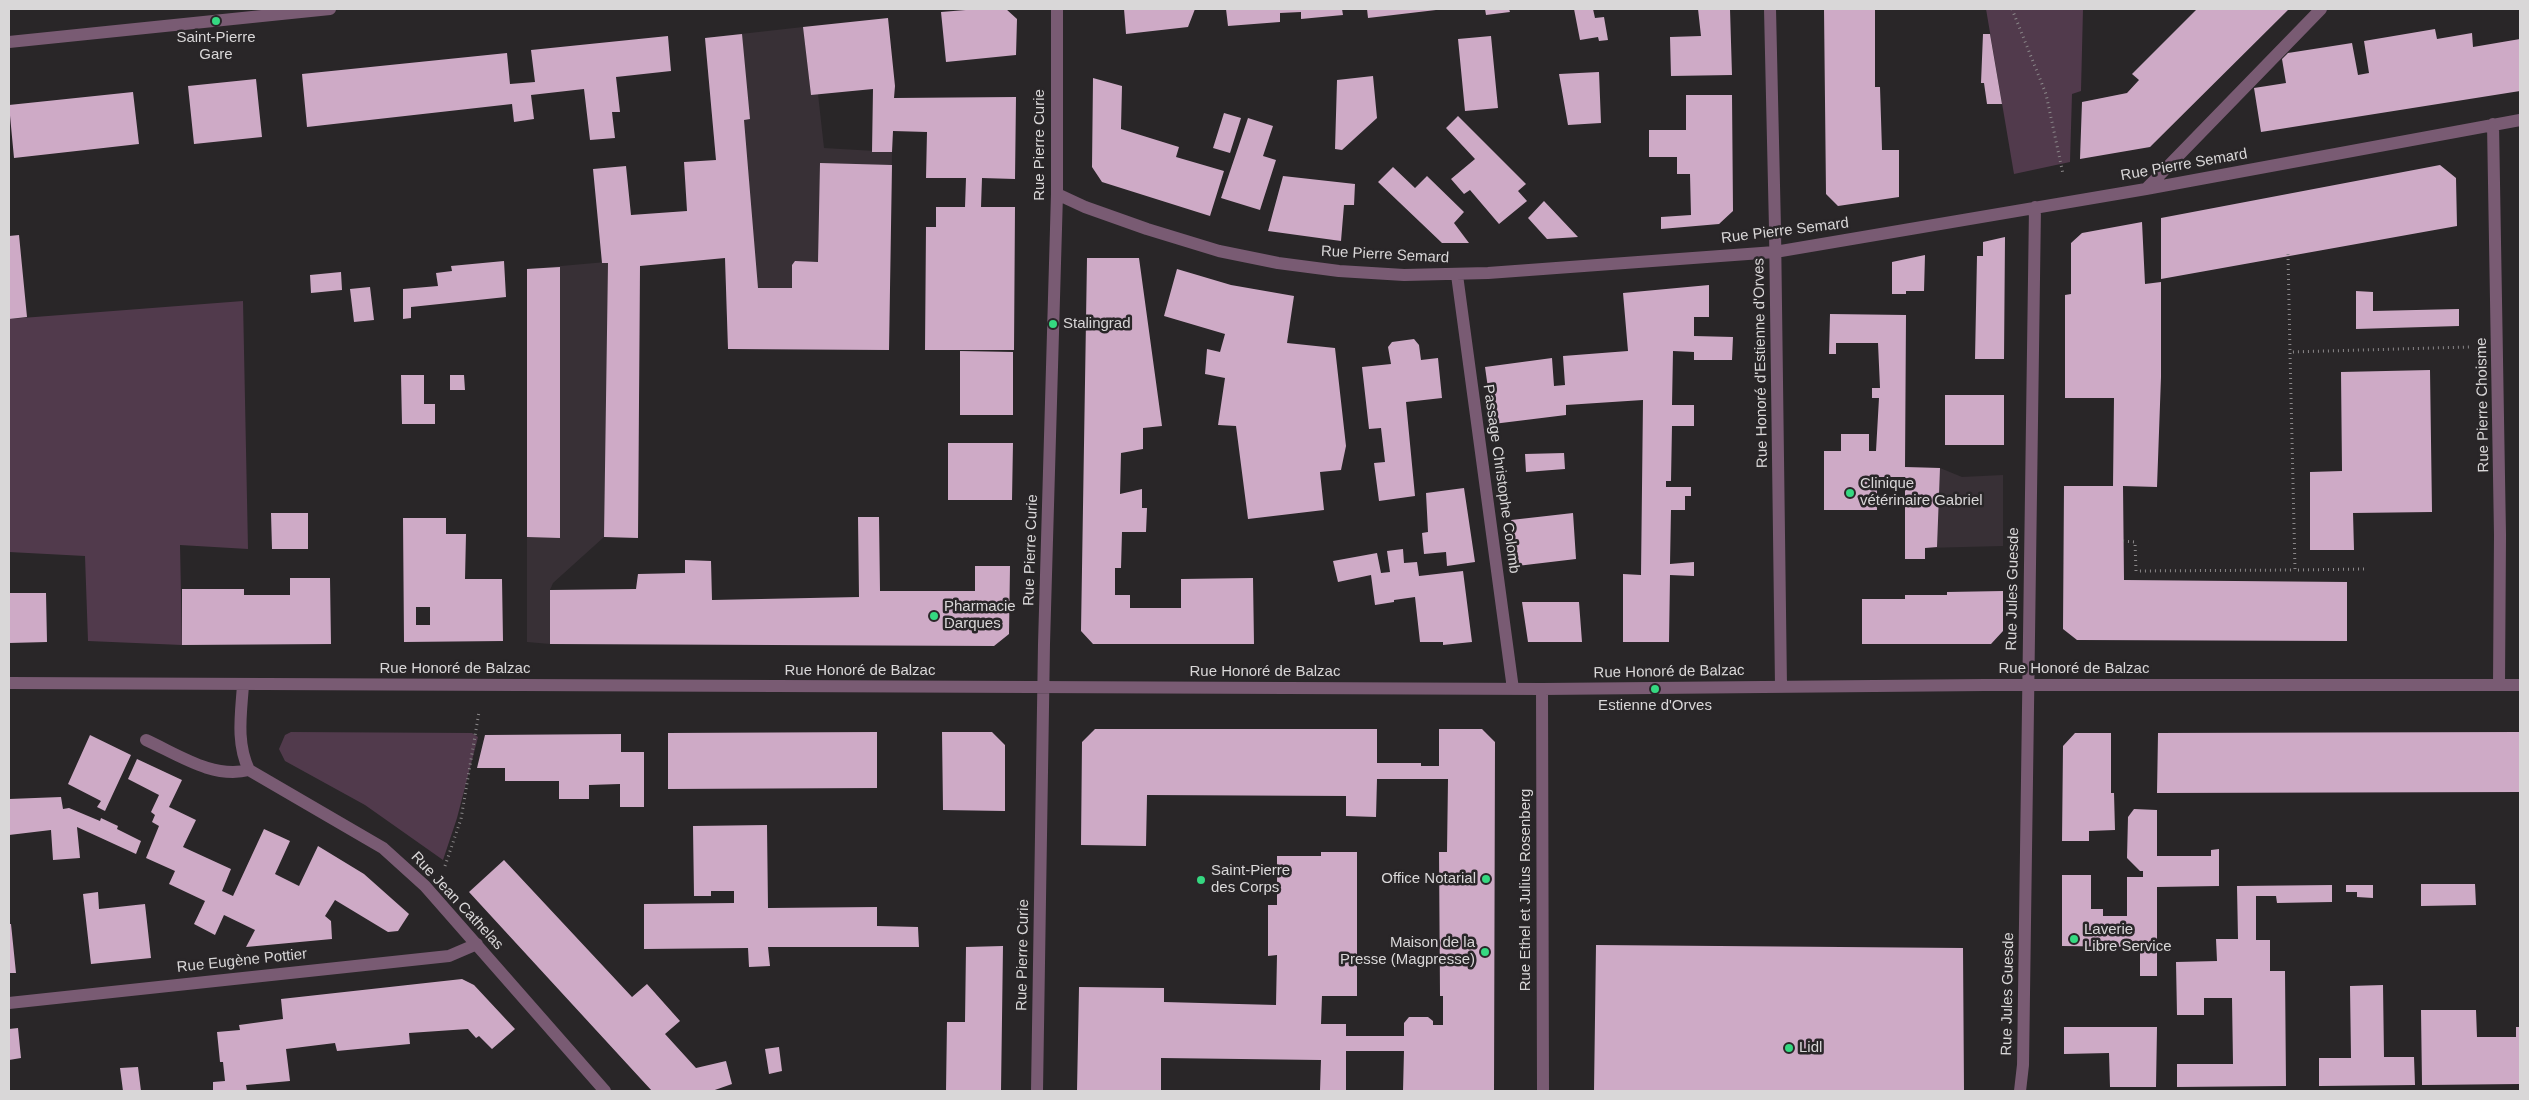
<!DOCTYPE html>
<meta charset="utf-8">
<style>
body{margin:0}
#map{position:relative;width:2529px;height:1100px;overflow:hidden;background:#292628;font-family:Arial,sans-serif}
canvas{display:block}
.frame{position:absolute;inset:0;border:10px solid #d9d7d8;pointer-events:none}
</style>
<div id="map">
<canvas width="2529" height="1100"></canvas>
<div class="frame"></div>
</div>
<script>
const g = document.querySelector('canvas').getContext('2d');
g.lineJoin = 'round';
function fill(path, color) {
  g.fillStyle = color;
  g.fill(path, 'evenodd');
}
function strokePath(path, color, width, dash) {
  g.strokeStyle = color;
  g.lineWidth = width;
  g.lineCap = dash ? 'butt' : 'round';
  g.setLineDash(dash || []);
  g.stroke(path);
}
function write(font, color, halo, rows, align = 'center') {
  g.font = font + ' Arial,sans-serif';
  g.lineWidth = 5;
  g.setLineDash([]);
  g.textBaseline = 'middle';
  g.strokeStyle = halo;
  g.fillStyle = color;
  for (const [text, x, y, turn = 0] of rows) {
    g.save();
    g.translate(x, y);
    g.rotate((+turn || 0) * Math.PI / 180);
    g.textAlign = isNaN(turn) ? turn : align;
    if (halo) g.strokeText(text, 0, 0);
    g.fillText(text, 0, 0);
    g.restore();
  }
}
const built = new Path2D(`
 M803,27L811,94H818L824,148L892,152L889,350L728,349L725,258L705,38Z
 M640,259L638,538L604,537L553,583L550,590V644L527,642V269Z
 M1905,467L1940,468L1962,477L2003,475V546L1925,548Z`);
const green = new Path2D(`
 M1986,9H2083L2081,91L2072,94L2070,162L2014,174Z
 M243,301L248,549L180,545L182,645L88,641L85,556L9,552V319Z
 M291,732L472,733L478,737L457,818L443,860L365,805L285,761L279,749L285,735Z`);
const building = new Path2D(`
 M978,9H1006L1017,19L1016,55L946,62L941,12Z
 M1124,9H1195L1188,27L1126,34Z
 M1226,9H1342L1343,15L1301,19V12L1280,13V22L1228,26Z
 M1367,9H1436V10L1368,18Z
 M1485,9H1509L1510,12L1486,15Z
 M1574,9H1593L1595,18L1604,17L1608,40L1599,41L1598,37L1580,40Z
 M1698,9H1730L1732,75L1671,76L1670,37L1701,36Z
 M1824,9H1875V87H1880L1882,150H1899V197L1838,206L1826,194Z
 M2197,9H2289L2150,147L2080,159L2082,102L2127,93L2139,80L2132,74Z
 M888,18L895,86L894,98L1016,97L1015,179L982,178L981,207H1015L1014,350H925L926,227H936V207H965L966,178H926L927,132L893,131L892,152H872L873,89L811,95L803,27Z
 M2435,29L2437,39L2472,33L2473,47L2520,39V91L2261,132L2254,88L2286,83L2282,59L2288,53L2352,43L2358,75L2369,73L2364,41Z
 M742,34L750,119L744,120L758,288H792V265L795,261L818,262L820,163L892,165L889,350L728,349L725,258L640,266L638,538L604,537L608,263H602L593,169L626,166L631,215L687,211L684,162L716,160L705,38Z
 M1983,34H1990L2002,104H1987L1984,83H1981Z
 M668,36L671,71L616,77L620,112H612L615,138L590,140L584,89L531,95L534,119L514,122L512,104L307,127L302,74L507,53L510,84L535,82L531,50Z
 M1491,36L1498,108L1465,111L1458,39Z
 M1599,72L1601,123L1568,125L1559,74Z
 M1373,76L1377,118L1342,150L1335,149L1337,80Z
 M1093,78L1122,86L1121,129L1179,147L1176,157L1224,171L1210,216L1102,182L1092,167Z
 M256,79L262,137L194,144L188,86Z
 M133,92L139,144L14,158L9,105Z
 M1686,95H1732L1733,211L1719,224L1661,229V217L1691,215L1690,174H1677V157H1649V130H1686Z
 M1224,113L1241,118L1230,153L1213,148Z
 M1458,116L1526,184L1518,191L1527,201L1499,224L1470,190L1464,194L1451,179L1475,159L1446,128Z
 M1248,118L1273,126L1263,156L1276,160L1260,210L1221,198Z
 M2440,165L2456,178L2457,226L2161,279V218Z
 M1393,167L1415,188L1427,176L1464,212L1454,223L1469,243H1442L1378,182Z
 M1283,176L1355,184L1354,205H1344L1341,241L1268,231Z
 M1544,201L1578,237L1547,239L1528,218Z
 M2142,222L2145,284L2161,282V377L2157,487L2123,486L2124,580L2347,582V641L2077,640L2063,629L2064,486H2113L2114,398H2065V295L2071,294V243L2082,233Z
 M19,235L27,317L9,319V236Z
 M2005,237L2004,359H1975L1977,256H1983V242Z
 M1925,255L1924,291H1906V294H1892V262Z
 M1087,258H1139L1162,426L1143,428V449L1121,453L1120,494L1142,489V508H1147L1146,532H1122L1121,568H1115V595H1130V608H1181V579L1253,578L1254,644H1093L1081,631Z
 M504,261L506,297L411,307V318L403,319V289L438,286L436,273L452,271L451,266Z
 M560,267V538L527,537V269Z
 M1177,269L1231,285L1294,296L1287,343L1335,348L1346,446L1341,470L1320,472L1324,510L1248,519L1236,426L1218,425L1225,378L1205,374L1207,349L1220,352L1225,334L1164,316Z
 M341,272L342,290L311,293L310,275Z
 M1709,285V317H1694V336L1733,337L1732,360H1694V352L1673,351L1672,405H1694V426H1672L1671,481H1666V487H1691V496H1685V510H1671L1670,564L1694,562V576L1670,575L1669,642H1623V574L1641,575L1643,400L1566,405V415L1493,424L1485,367L1552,358L1554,386L1565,385L1563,356L1628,351L1623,293Z
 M370,287L374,320L354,322L350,289Z
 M2356,291L2373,292V311L2459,309V326L2356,329Z
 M1830,314L1906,315L1905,467L1940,468L1937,547L1925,548V559H1905V477H1877V510H1824V451H1841V434H1869V451H1876L1879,398H1872V388H1880L1878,343H1836V354H1829Z
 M1414,339L1419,345L1421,360L1438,358L1442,398L1406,402L1415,496L1379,501L1374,463L1385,462L1381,428L1369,429L1362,367L1391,364L1388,347L1392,342Z
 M960,351L1013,352V415H960Z
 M2430,370L2432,512L2353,513L2354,550H2310V472L2342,471L2341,372Z
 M401,375H424V404H435V424H402Z
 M450,375H464L465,390H450Z
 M1945,395H2004V445H1945Z
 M948,443H1013L1012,500H948Z
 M1564,453L1565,469L1526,472L1525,454Z
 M1464,488L1475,562L1447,566L1446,552L1424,554L1422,533L1428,532L1426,493Z
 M271,513H308V549H272Z
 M1573,513L1576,559L1517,566L1511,520Z
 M858,517H879L880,591H975V566H1010L1009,634L994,646L550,644V590L636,589L638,574L685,573V560L711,561L712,600L859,597Z
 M403,518H446V534H466L465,579H502L503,641L404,642ZM416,607H430V625H416Z
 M1403,549L1404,563L1417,562L1419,576L1463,571L1472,642L1443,645V642H1420L1415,597L1394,600V602L1375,605L1371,575L1338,582L1333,561L1377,553L1381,573L1390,572L1387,551Z
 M290,578H330L331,644L182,645V589H244V595H290Z
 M2003,591V631L1991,644H1862V599H1905V595H1947V592Z
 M9,593H46L47,642L9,643Z
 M1522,602H1579L1582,642H1528Z
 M1095,729H1377V763H1421V766H1439V729H1482L1495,742L1494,1091H1403L1404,1051H1346V1090H1320L1321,1060L1161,1058V1091H1077L1079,987L1164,988V1002L1276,1005L1277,955L1268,956V905H1277V856H1321V852H1357V996H1322L1321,1024H1346V1036H1404V1023L1409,1017H1428L1433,1021V1025H1443V996H1440L1439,852H1447L1448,779H1377L1376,817L1346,816V796L1147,795L1146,846L1081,845L1082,742Z
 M877,732V788L668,789V733Z
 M942,732H992L1005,745V811L943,810Z
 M2520,732V792L2157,793L2158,733Z
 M2075,733H2111V793H2114L2115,830L2089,831V841H2062L2063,746Z
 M621,734V752H644V807H620V784L589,785V799H559V781H505V768H477L485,735Z
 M90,735L131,755L105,811L97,807L101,801L68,784Z
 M137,759L182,780L169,807L196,820L183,847L231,869L222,891L233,896L264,829L290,841L275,874L299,886L318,846L364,874L409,914L398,931L388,932L335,900L325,916L331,921L332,939L246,947L255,930L224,915L215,935L194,924L205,901L169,884L175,871L146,858L159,826L152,822L155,815L151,812L159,795L128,779Z
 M61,797L63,809L69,808L100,821L101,818L118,826L117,829L141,841L136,854L77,827L80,858L53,860L51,830L9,835V799Z
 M2134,809L2157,810V856H2211V850L2219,849V886L2157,887V976H2140V947L2062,946V875H2091V909H2103V916H2127V877H2143V871H2140L2127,858L2128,817Z
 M767,825L768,908L877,907V926L918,927L919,947H768L770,966L749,967L748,948L644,949V904L734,903V891H711V896H694L693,826Z
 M504,860L632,997L647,984L680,1021L665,1034L696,1068L726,1061L732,1084L712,1091H652L469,892Z
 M2421,884H2475L2476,905L2421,906Z
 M2332,885V902L2277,903L2276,896H2256V940H2270V971H2285L2286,1086L2177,1087V1064H2233L2232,998H2204V1015H2177L2176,962L2217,961L2216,939H2238L2237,886Z
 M2346,885H2373V898L2357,897V892H2346Z
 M98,892L99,909L145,904L151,958L91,964L83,894Z
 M9,924H11L16,973H9Z
 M1596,945L1963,948L1964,1091H1594Z
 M1003,946L1001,1091H946L947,1022H965L966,947Z
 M462,979L474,985L515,1029L492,1049L479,1036L476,1038L468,1029L409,1033L410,1044L337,1051L335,1043L286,1049L290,1081L246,1085L247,1091H213V1082L225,1081L223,1062H220L217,1032L240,1030L239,1025L283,1019L281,999Z
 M2383,985L2384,1057H2414L2415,1085L2319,1086V1058H2351L2350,986Z
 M2421,1010H2476L2477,1037H2516V1027H2520V1084L2422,1085Z
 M2064,1027H2157L2156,1087H2110L2109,1053L2064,1054Z
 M18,1028L21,1058L9,1060V1029Z
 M779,1047L782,1071L769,1074L765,1049Z
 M138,1067L141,1091H123L120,1068Z`);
const path = new Path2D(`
 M2012,9L2046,94L2063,174
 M2288,254L2290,352
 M2123,541L2135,542L2136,571L2295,570
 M2364,569L2295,570L2290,352L2469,347
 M445,866L461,819L479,712`);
const minor = new Path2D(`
 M1770,9L1775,229L1781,687
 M2493,124L2500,535L2499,685
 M2146,189L2321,9
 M1057,194L1085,207L1147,229L1219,251L1278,263L1339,271L1404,275L1488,273L1775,252L2146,189L2520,120
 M1457,275L1513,689
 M9,683L1542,689L1985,685H2520
 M243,685C241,714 236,743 249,770L383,848L425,886L605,1091
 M1542,689L1543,1091
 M146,740C179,755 213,779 249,770
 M9,1003L449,956L477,944
 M1037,1091L1044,644L1057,194V9
 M2020,1091L2023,1065L2035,207`);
const tertiary = new Path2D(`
 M9,42L330,9`);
const markers = [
 [216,21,5,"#35d881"],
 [1053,324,5,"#35d881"],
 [1850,493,5,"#35d881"],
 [934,616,5,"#35d881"],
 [1655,689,5,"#35d881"],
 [1486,879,5,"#35d881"],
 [1201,880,5,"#35d881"],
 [2074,939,5,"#35d881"],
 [1485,952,5,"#35d881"],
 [1789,1048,5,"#35d881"]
];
const poiNames = [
 ["Saint-Pierre",216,38,"center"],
 ["Gare",216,55,"center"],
 ["Stalingrad",1063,324],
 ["Clinique",1860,484],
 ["vétérinaire Gabriel",1860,501],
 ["Pharmacie",944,607],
 ["Darques",944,624],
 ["Estienne d'Orves",1655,706,"center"],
 ["Saint-Pierre",1211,871],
 ["des Corps",1211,888],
 ["Office Notarial",1476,879,"right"],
 ["Laverie",2084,930],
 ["Libre Service",2084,947],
 ["Maison de la",1475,943,"right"],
 ["Presse (Magpresse)",1475,960,"right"],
 ["Lidl",1799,1048]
];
const streetNames = [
 ["Rue Pierre Curie",1040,145,-90],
 ["Rue Pierre Semard",2184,165,-10],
 ["Rue Pierre Semard",1785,231,-7],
 ["Rue Pierre Semard",1385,255,3],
 ["Rue Honoré d'Estienne d'Orves",1761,363,-91],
 ["Rue Pierre Choisme",2483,405,-91],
 ["Passage Christophe Colomb",1501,479,82],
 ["Rue Pierre Curie",1031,550,-88],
 ["Rue Jules Guesde",2013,589,-89],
 ["Rue Honoré de Balzac",455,669],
 ["Rue Honoré de Balzac",2074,669],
 ["Rue Honoré de Balzac",860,671],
 ["Rue Honoré de Balzac",1265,672],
 ["Rue Honoré de Balzac",1669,672,-1],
 ["Rue Ethel et Julius Rosenberg",1526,890,-90],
 ["Rue Jean Cathelas",457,901,47],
 ["Rue Pierre Curie",1023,955,-89],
 ["Rue Eugène Pottier",242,961,-6],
 ["Rue Jules Guesde",2008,994,-89]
];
fill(built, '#383036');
fill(green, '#513a4c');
fill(building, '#ceaac6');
strokePath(path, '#8a8789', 3, [1, 4]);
strokePath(minor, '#795b73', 12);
strokePath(tertiary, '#795b73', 12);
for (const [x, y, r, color] of markers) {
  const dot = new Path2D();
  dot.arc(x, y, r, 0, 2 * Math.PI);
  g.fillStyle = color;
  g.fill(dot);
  strokePath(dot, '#292628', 2);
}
write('15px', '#d9d7d8', '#292628', poiNames, 'left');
write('15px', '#d9d7d8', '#292628', streetNames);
</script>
